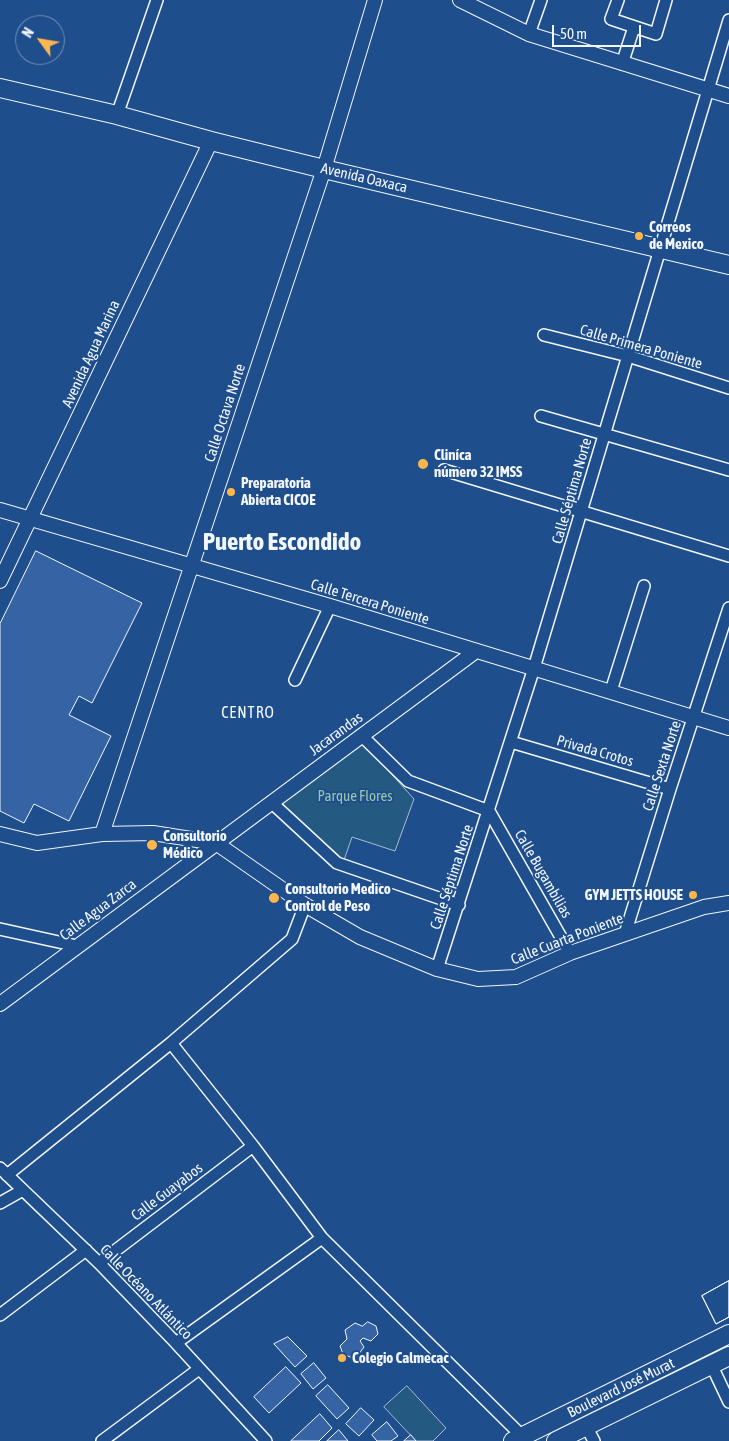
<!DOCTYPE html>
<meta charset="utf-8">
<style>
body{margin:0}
#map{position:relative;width:729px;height:1441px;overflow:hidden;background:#1f4e8c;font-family:"Asap Condensed",sans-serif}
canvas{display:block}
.north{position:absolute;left:15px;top:15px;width:50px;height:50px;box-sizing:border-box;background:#1f4e8c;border:1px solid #7391ba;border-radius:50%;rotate:302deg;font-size:14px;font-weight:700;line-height:20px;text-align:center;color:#f2f6ff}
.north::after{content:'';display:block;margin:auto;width:18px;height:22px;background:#ffb74d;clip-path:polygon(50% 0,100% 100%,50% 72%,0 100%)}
.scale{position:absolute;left:552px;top:25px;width:89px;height:22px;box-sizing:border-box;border:2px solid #f2f6ff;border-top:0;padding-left:6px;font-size:15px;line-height:18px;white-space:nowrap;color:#f2f6ff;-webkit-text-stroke:4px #1f4e8c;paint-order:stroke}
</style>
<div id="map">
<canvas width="729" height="1441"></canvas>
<div class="north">N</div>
<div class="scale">50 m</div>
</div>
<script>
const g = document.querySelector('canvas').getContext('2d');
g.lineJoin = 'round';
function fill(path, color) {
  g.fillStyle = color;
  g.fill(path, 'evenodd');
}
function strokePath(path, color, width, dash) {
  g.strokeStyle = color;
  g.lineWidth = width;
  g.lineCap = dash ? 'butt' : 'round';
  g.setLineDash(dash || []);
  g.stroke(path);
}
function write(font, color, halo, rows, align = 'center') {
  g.font = font + ' "Asap Condensed",sans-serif';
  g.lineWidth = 4;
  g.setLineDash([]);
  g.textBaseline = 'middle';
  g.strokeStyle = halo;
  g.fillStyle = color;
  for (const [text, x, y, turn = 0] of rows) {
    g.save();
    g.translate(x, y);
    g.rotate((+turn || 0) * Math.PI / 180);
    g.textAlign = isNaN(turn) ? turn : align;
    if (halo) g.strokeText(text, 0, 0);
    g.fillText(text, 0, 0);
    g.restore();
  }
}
const green = new Path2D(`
 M361,740L414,799L395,851L352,837L343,863L277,803Z
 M407,1386L446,1428L433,1441H416L384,1407Z`);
const building = new Path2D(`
 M36,551L142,603L92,703L79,696L69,715L111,736L69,821L34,804L24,823L0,811V624Z
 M729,1281V1317L716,1324L702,1296Z
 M729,1281V1317L716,1324L702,1296Z
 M368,1322L376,1326L378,1334L371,1341L363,1338L360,1341L364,1347L355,1359L343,1354L340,1346L347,1339L345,1330L355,1323L362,1326Z
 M288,1337L307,1356L295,1367L274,1344Z
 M314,1363L326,1378L313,1389L301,1374Z
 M286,1367L301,1383L269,1413L254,1397Z
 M328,1385L349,1408L337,1419L316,1396Z
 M361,1408L374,1420L359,1436L346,1424Z
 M320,1414L332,1428L319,1441H291Z
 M387,1422L398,1436L391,1441H377L372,1435Z
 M339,1430L348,1441H327Z
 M411,1435L416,1441H404Z`);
const minor = new Path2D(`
 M618,0L611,19L656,34L666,0
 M529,34L541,0
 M622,64L634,27
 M117,115L157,0
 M544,335L628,356L729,388
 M541,416L729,470
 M444,470L729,556
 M295,680L330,606
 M611,691L644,586
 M361,735L408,781L489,811L570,953
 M511,742L670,789
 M271,802L337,863L459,905
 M0,929L77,946
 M625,934L670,789L729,608
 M437,969L534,668L729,20
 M171,1043L253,1146L322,1238L522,1436
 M0,1168L99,1263L176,1343L266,1441
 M7,1175L171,1043L292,939L305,905
 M0,1203L23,1190
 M99,1263L253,1146
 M0,1315L86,1250
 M176,1343L322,1238
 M711,1364L729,1402
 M586,1426L594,1441
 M102,1441L199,1369`);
const tertiary = new Path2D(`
 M460,0L529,34L729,96
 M0,510L330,606L729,728
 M0,581L211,141
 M0,834L37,843L102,834L153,833L216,843L305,905L360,937L437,969L478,979L516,977L570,953L704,907L729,903
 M102,834L324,169L375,0
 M0,1004L476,651`);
const primary = new Path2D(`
 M0,88L117,115L211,141L324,169L729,265`);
const trunk = new Path2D(`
 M513,1441L729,1334
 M556,1441L729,1356`);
const markers = [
 [639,236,5,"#ffb74d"],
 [423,464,6,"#ffb74d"],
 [231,492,5,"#ffb74d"],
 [152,845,6,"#ffb74d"],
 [693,895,5,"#ffb74d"],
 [274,898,6,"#ffb74d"],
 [342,1358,5,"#ffb74d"]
];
const streetNames = [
 ["Avenida Oaxaca",364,178,13],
 ["Calle Primera Poniente",641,347,16],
 ["Avenida Agua Marina",91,354,-65],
 ["Calle Octava Norte",225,413,-72],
 ["Calle Séptima Norte",572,491,-74],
 ["Calle Tercera Poniente",370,602,17],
 ["Jacarandas",336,734,-36],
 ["Privada Crotos",595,751,16],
 ["Calle Sexta Norte",662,766,-72],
 ["Calle Bugambilias",543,874,60],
 ["Calle Séptima Norte",452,877,-72],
 ["Calle Agua Zarca",98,910,-37],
 ["Calle Cuarta Poniente",567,939,-21],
 ["Calle Guayabos",167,1192,-37],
 ["Calle Océano Atlántico",146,1292,46],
 ["Boulevard José Murat",621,1388,-26]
];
const poiNames = [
 ["Correos",649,227],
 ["de Mexico",649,244],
 ["Cliníca",434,455],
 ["número 32 IMSS",434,472],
 ["Preparatoria",241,483],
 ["Abierta CICOE",241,500],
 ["Consultorio",163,836],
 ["Médico",163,853],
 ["Consultorio Medico",285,889],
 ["Control de Peso",285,906],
 ["GYM JETTS HOUSE",683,895,"right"],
 ["Colegio Calmecac",352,1358]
];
const parkNames = [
 ["Parque Flores",355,796]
];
const neighbourhoodNames = [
 ["CENTRO",248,713]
];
const townNames = [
 ["Puerto Escondido",282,542]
];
fill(green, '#245a82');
strokePath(green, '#a8bbd7', 1);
fill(building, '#3563a3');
strokePath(building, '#f2f6ff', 1);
strokePath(minor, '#f2f6ff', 14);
strokePath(tertiary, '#f2f6ff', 16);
strokePath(primary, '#f2f6ff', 20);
strokePath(trunk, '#f2f6ff', 20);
strokePath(minor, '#1f4e8c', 11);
strokePath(tertiary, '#1f4e8c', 14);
strokePath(primary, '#1f4e8c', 18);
strokePath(trunk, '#1f4e8c', 18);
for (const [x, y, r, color] of markers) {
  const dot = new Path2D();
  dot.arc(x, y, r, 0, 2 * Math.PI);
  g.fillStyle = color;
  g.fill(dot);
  strokePath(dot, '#1f4e8c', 2);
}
write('15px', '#f2f6ff', '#1f4e8c', streetNames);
write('bold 15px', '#f2f6ff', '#1f4e8c', poiNames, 'left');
write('15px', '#97c8a6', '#1f4e8c', parkNames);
g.letterSpacing = '1px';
write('16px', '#f2f6ff', '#1f4e8c', neighbourhoodNames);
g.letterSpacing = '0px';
write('bold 25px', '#f2f6ff', '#1f4e8c', townNames);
</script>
